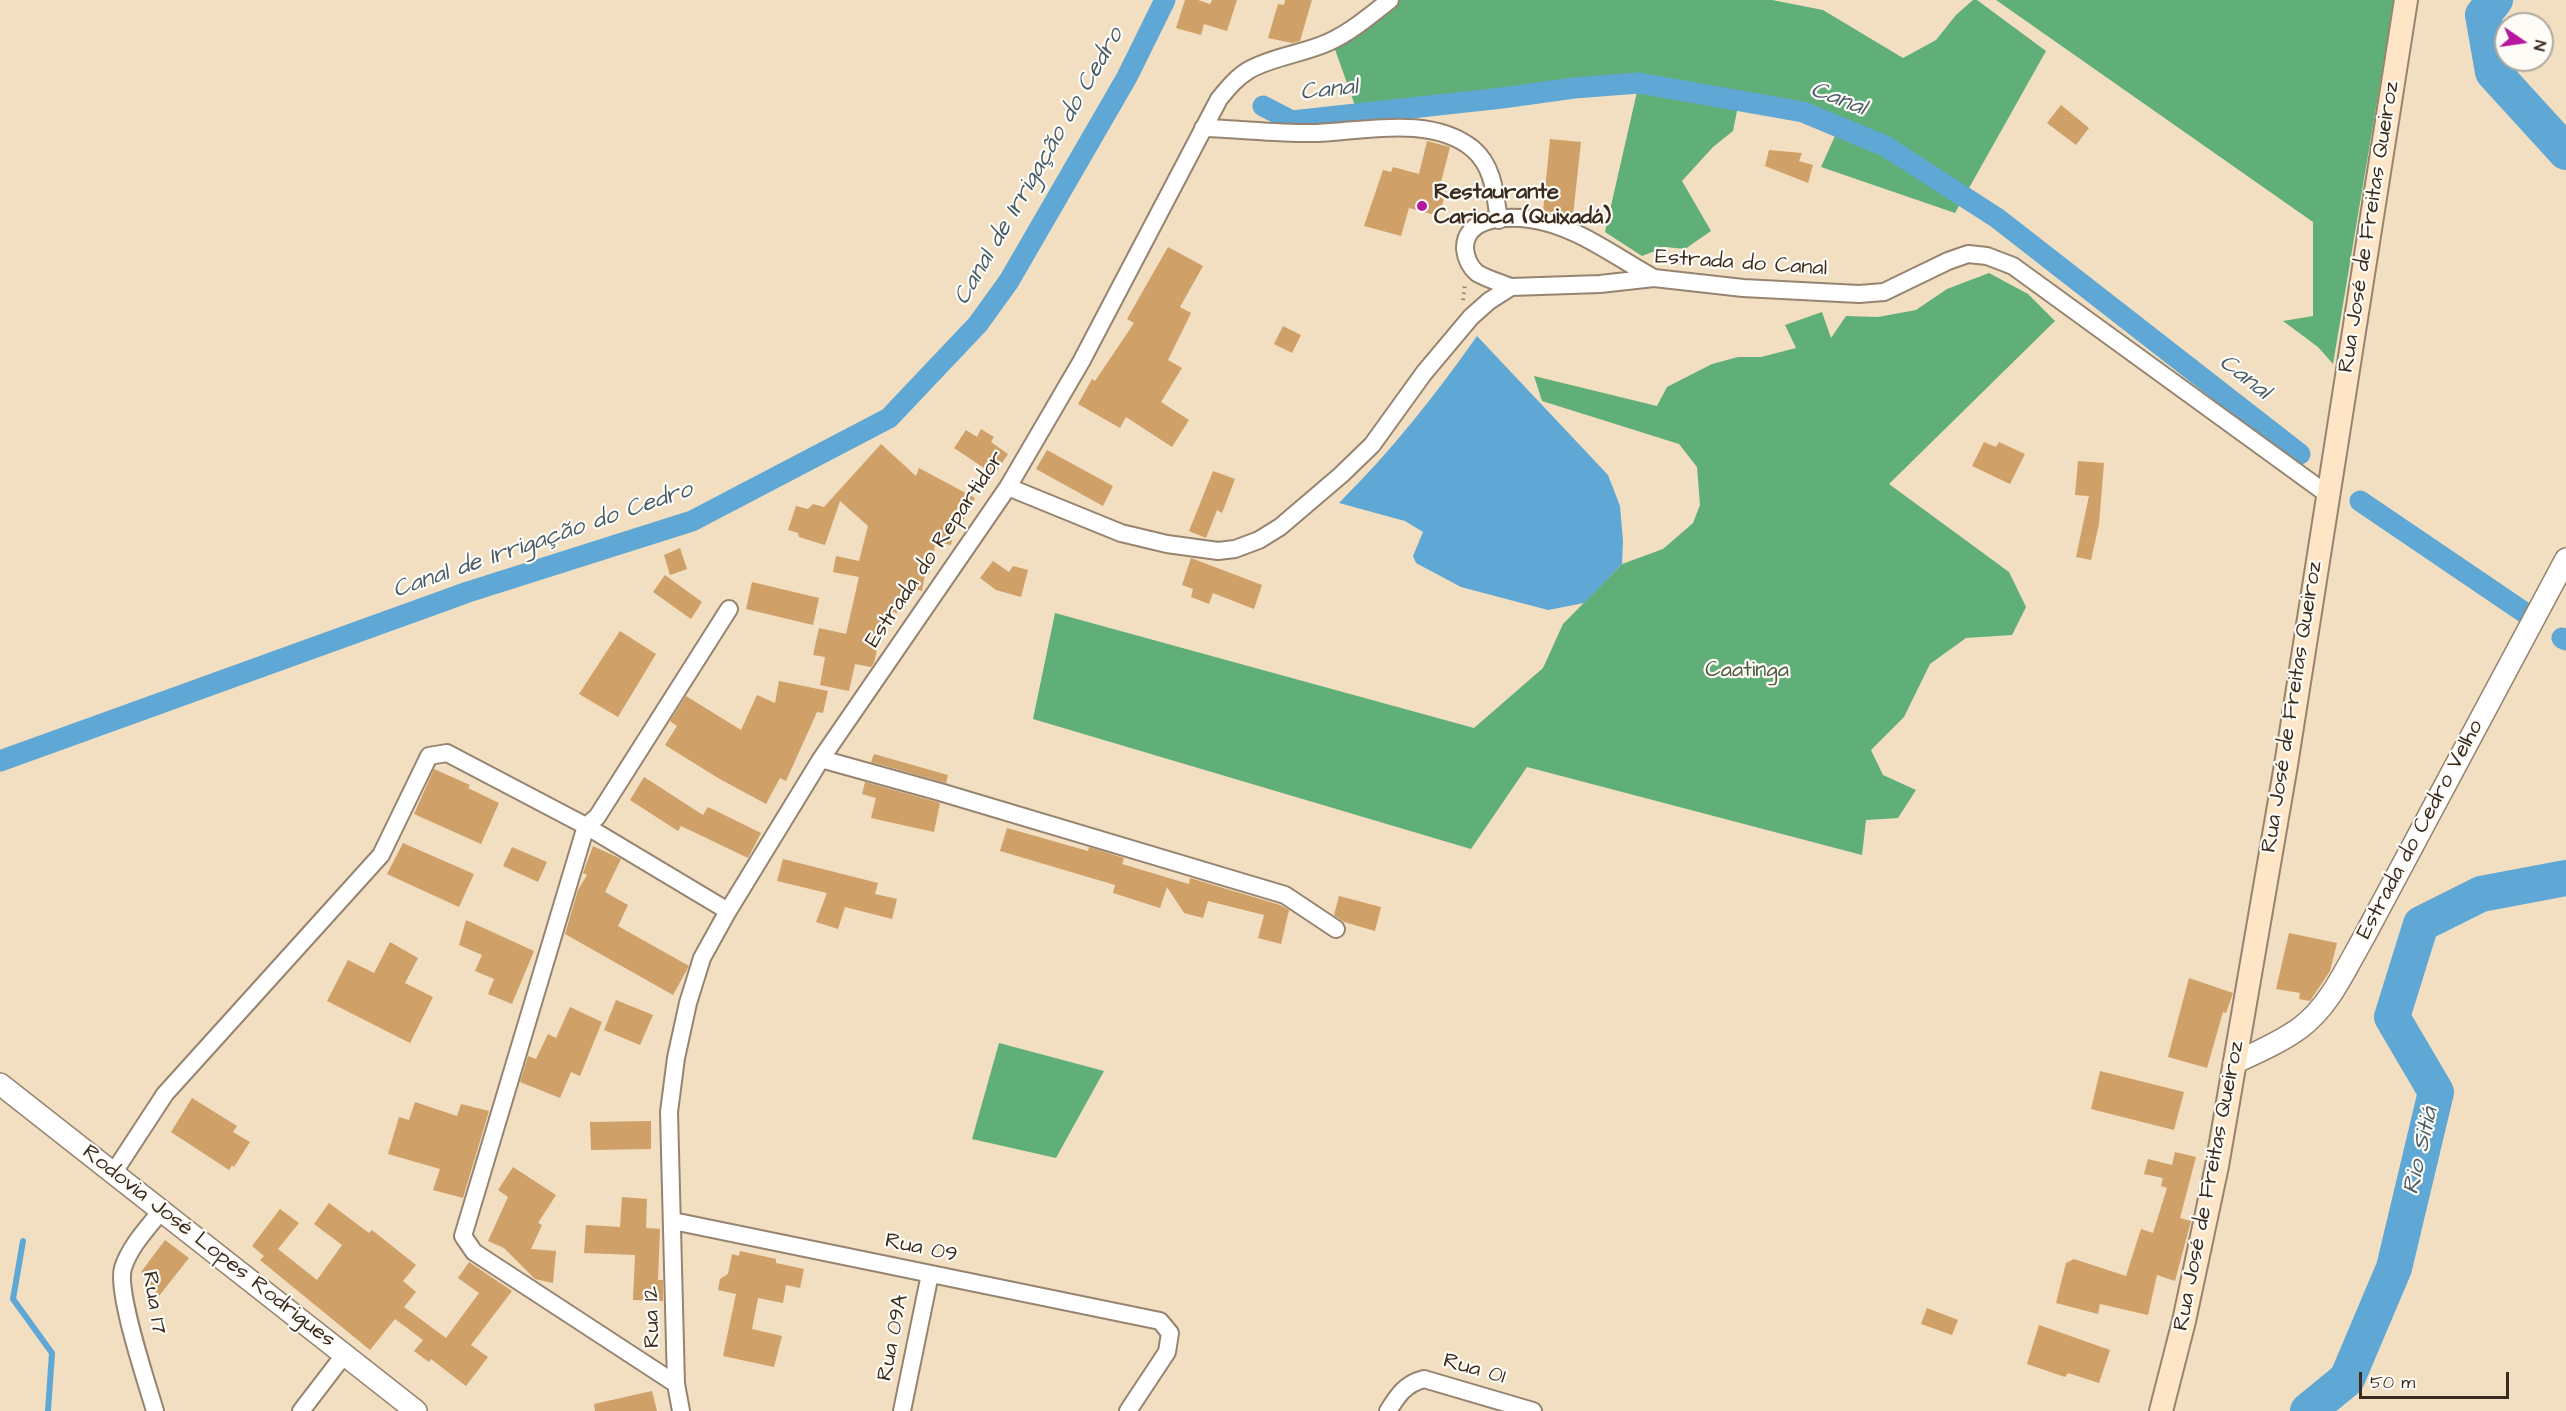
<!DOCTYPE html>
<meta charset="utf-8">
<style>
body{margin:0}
#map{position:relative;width:2566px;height:1411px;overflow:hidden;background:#f2dec1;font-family:"Architects Daughter",sans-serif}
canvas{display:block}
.north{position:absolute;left:2494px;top:12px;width:60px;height:60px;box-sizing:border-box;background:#fdfcf7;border:2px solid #afa8a0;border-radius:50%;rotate:103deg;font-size:16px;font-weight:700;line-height:24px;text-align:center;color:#3b2a1e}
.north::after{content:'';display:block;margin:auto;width:21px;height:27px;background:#b5179e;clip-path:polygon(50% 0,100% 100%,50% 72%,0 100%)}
.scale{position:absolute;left:2359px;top:1372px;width:150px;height:27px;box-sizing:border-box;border:3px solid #3b2a1e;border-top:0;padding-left:8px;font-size:18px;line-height:21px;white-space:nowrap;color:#3b2a1e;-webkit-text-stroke:4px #fdfcf7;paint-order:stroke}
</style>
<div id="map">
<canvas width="2566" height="1411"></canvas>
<div class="north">N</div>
<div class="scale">50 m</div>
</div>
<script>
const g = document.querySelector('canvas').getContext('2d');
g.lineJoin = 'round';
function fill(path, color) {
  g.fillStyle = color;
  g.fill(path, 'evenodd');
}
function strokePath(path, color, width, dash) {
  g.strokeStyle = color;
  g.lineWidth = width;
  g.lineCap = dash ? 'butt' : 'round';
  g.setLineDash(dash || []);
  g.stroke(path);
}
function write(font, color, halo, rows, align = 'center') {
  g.font = font + ' "Architects Daughter",sans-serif';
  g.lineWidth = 4.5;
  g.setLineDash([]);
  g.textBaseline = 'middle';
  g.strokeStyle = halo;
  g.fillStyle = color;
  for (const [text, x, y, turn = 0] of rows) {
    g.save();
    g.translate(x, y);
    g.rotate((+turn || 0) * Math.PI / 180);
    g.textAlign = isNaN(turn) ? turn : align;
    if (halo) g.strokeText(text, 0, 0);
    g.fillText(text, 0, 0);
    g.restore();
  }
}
const forest = new Path2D(`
 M1388,0H1772L1823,10L1903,58L1936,40L1956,15L1973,0H1977L2046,51L1955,213L1821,167L1839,127L1803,112L1739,101L1733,131L1713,147L1682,181L1711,231L1685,249L1665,247L1642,256L1605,232L1639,83L1574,88L1358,114L1332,41Z
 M1996,0H2394L2333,364L2318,347L2283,321L2313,316V222Z
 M1989,273L2028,294L2055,321L1889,484L2009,572L2026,607L2012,635L1966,638L1930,664L1904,717L1871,750L1883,775L1916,790L1898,818L1866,820L1862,855L1527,767L1471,849L1033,719L1055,613L1474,728L1543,668L1563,624L1622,564L1663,549L1693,523L1700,505L1697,467L1679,444L1542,401L1534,376L1657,406L1667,387L1712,364L1738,357H1761L1796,348L1785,325L1822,312L1831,338L1846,316L1878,317L1916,310L1947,289Z
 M999,1043L1104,1071L1056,1158L972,1139Z`);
const water = new Path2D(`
 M1477,336L1608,475L1620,506L1623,541L1622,564L1584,603L1548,610L1461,587L1416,563L1413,556L1423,532L1405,521L1339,503C1391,451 1435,396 1477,336Z`);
const stream = new Path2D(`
 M23,1241L13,1299L52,1353L48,1411`);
const canal = new Path2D(`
 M1263,106L1292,121L1502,98L1574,88L1639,83L1803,112L1885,146L1997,218L2300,454
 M2360,501L2531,617
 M2562,638L2566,640
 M0,761L468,592L692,521L889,418L978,324L1009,281L1127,77L1165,0`);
const river = new Path2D(`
 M2495,0L2483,15L2493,72L2566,152
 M2308,1411L2347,1379L2394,1268L2436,1092L2392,1017L2421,924L2481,894L2566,878`);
const building = new Path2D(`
 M1185,0H1198L1210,4L1212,0H1237L1227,31L1204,24L1201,35L1176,28Z
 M1285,0H1312L1300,41L1292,43L1268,38L1278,4L1284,5Z
 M2061,105L2089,128L2076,145L2047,123Z
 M1550,139L1581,142L1573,215L1543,211Z
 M1427,141L1450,147L1439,190L1446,191L1439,216L1409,208L1401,236L1364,226L1383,170L1391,172L1393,167L1419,174Z
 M1769,150L1802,153L1799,161L1813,165L1808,183L1765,166Z
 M1168,247L1203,266L1180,307L1191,313L1168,360L1182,368L1161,402L1189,420L1172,447L1126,417L1120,428L1078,404L1092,379L1095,381L1134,323L1127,319Z
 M1283,326L1301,335L1292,353L1274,344Z
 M981,429L994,437L991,442L1008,454L996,472H990L954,448L966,430L977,437Z
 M1984,442L1996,447L1999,442L2025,454L2010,484L1972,466Z
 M881,444L916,476L919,468L975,498L962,522L956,520L951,545L936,542L929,574H925L922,591L903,586L897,613L890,611L882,642L879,641L874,663L871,667L855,664L849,691L820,685L825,657L813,655L819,628L846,634L859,577L833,572L836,556L859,561L868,526L840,501L825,545L799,537L798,533L788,530L796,506L808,509L813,504L824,507Z
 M1047,450L1113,486L1103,506L1036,469Z
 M2078,461L2104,463L2099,524L2091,560L2076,557L2089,496L2075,495Z
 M1213,471L1235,479L1222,513L1217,510L1206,538L1189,531Z
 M680,548L687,569L670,575L664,555Z
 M1191,558L1262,585L1254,609L1213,593L1209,604L1191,597L1193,589L1182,585Z
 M993,561L1009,572L1013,566L1028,570L1021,597L996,590L980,578Z
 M665,575L702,602L691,619L653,592Z
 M752,582L819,598L813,625L746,609Z
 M620,631L656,654L618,717L579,694Z
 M779,681L828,691L823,713L817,712L786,781L780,778L766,804L718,778L665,745L677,726L670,721L686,696L741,730L757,695L775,703Z
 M874,754L948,775L946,783L871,762Z
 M434,769L470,785L468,788L499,803L481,844L414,814Z
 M644,777L703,815L708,807L761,833L748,858L681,826L678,831L630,800Z
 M865,782L940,803L934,832L871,818L876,798L862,794Z
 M1007,828L1088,851L1089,847L1124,858L1122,864L1189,884L1190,878L1280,905L1289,910L1281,944L1258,938L1264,915L1208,901L1203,918L1184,913L1167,887L1160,908L1113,893L1115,885L1000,851Z
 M403,843L474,874L459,907L387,874Z
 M593,846L621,859L605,892L628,905L618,926L689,966L673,995L565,934L578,890L587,875L583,873Z
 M512,847L547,862L538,882L503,866Z
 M783,859L878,883L875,894L897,899L892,919L845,907L838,929L816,922L827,893L777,881Z
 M1339,896L1381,907L1375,931L1344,922L1334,915Z
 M466,920L534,951L512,1004L488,994L494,979L475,971L482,955L459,945Z
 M2289,933L2337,943L2330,971L2310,1001L2299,999L2300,993L2276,989Z
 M390,942L418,958L405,983L433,997L410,1043L327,1001L348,960L374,973Z
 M2189,978L2233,993L2226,1013L2223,1012L2207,1068L2168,1057Z
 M616,1000L653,1015L640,1045L604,1030Z
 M570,1007L602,1022L580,1076L571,1072L560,1098L520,1082L528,1056L536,1059L548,1034L556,1038Z
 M2100,1071L2184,1092L2174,1130L2091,1109Z
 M192,1098L237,1126L233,1132L250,1142L234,1167L232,1165L229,1170L171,1132Z
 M415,1102L457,1116L461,1104L489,1111L463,1198L433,1190L440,1169L388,1154L399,1117L409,1120Z
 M651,1121V1149L591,1150L590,1122Z
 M2175,1152L2196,1157L2180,1218L2191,1221L2175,1281L2157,1275L2148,1315L2100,1304L2098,1314L2056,1303L2066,1263L2074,1259L2126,1276L2141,1229L2153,1233L2167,1188L2161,1186L2163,1178L2144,1174L2148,1159L2172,1165Z
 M513,1167L556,1195L538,1223L542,1225L531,1249L556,1251L553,1283L535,1279L504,1248L488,1241L508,1197L498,1190Z
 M622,1197L647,1199L646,1228L660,1229L658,1280H663V1301L633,1300L635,1255L584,1253L586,1225L620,1227Z
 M329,1203L369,1233L372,1230L416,1265L403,1281L416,1292L404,1307L446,1338L479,1293L458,1278L469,1262L512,1291L471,1345L488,1357L466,1386L431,1359L429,1362L414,1351L423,1340L395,1319L370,1350L260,1260L264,1256L252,1246L280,1209L299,1223L278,1249L317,1280L342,1245L314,1224Z
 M165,1240L189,1258L159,1296L141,1272Z
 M740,1251L776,1259V1263L804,1269L800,1288L786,1285L783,1303L758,1298L752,1329L782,1336L774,1367L723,1356L736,1294L718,1290L720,1279L728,1274L732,1254L739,1256Z
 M1927,1308L1958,1320L1952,1335L1921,1324Z
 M2039,1325L2110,1350L2099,1383L2068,1373L2065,1377L2027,1364Z
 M652,1391L657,1411H595L594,1404Z`);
const path = new Path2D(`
 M1463,300L1465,284`);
const minor = new Path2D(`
 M1203,128C1241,129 1280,134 1317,133C1365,131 1432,115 1473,149C1494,167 1495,195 1499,220
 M1511,287C1501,283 1487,279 1477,273C1470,267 1466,258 1465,249C1464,217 1506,216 1530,219C1575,225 1614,256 1654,278
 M1008,487L1121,533L1167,544L1218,551L1235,549L1259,540L1280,527L1341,475L1372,445L1424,373L1471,317L1489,301L1511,287L1600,284L1654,278L1743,288L1859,294L1884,292L1948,261L1968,254L1987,256L2013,266L2327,494
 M821,759L940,792L1285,895L1336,929
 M114,1172L165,1094L381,855L429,756L447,753L586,826L728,911
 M673,1221L1160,1321L1170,1333L1167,1352L1128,1411
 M676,1384L474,1252L463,1236L586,826L597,817L729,609
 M155,1411C147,1383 116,1292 123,1268C130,1246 147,1229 161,1211
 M301,1411L344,1355
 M681,1411L676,1384L669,1112L676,1058L688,1003L702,958L728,911L821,759L1008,487L1081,362L1219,99C1228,88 1237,77 1249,70C1274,56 1303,54 1329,42C1351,32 1371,15 1390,0
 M902,1411L930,1274
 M1388,1411C1398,1395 1405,1384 1424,1379L1533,1411`);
const tertiary = new Path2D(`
 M2234,1063C2256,1053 2281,1042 2300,1028C2330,1006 2346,968 2364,937L2566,559
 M0,1084L416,1411`);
const secondary = new Path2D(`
 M2161,1411L2184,1321L2217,1166L2286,765L2406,0`);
const markers = [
 [1422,206,6,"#b5179e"]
];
const poiNames = [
 ["Restaurante",1434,193],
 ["Carioca (Quixadá)",1434,218]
];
const streetNames = [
 ["Rua José de Freitas Queiroz",2370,227,-81],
 ["Estrada do Canal",1741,264,4],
 ["Estrada do Repartidor",936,550,-56],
 ["Rua José de Freitas Queiroz",2293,707,-81],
 ["Estrada do Cedro Velho",2421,830,-62],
 ["Rua José de Freitas Queiroz",2210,1186,-79],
 ["Rodovia José Lopes Rodrigues",208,1247,38],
 ["Rua 09",921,1249,12],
 ["Rua 17",153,1303,81],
 ["Rua 12",653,1317,-91],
 ["Rua 09A",894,1338,-79],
 ["Rua 01",1474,1370,16]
];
const parkNames = [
 ["Caatinga",1747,671]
];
const waterNames = [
 ["Canal",1329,91,-6],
 ["Canal",1838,100,21],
 ["Canal de Irrigação do Cedro",1040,167,-60],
 ["Canal",2244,378,38],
 ["Canal de Irrigação do Cedro",543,541,-19],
 ["Rio Sitiá",2422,1151,-77]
];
fill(forest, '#61af78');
fill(water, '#5fa7d5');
strokePath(stream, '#5fa7d5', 6);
strokePath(canal, '#5fa7d5', 21);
strokePath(river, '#5fa7d5', 36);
fill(building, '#cfa068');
strokePath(minor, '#968470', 20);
strokePath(tertiary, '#968470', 24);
strokePath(secondary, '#968470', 26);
strokePath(path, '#968470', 4, [1.5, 4.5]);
strokePath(minor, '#fff', 16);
strokePath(tertiary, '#fff', 21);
strokePath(secondary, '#fde5c5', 22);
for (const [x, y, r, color] of markers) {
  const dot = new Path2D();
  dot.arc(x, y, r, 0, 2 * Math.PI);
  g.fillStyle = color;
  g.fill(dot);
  strokePath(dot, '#fdfcf7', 2);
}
write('bold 22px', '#3b2a1e', '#fdfcf7', poiNames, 'left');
write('22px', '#3b2a1e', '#fdfcf7', streetNames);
write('22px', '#4d5a3f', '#fdfcf7', parkNames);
write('italic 24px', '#495c67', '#fdfcf7', waterNames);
</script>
